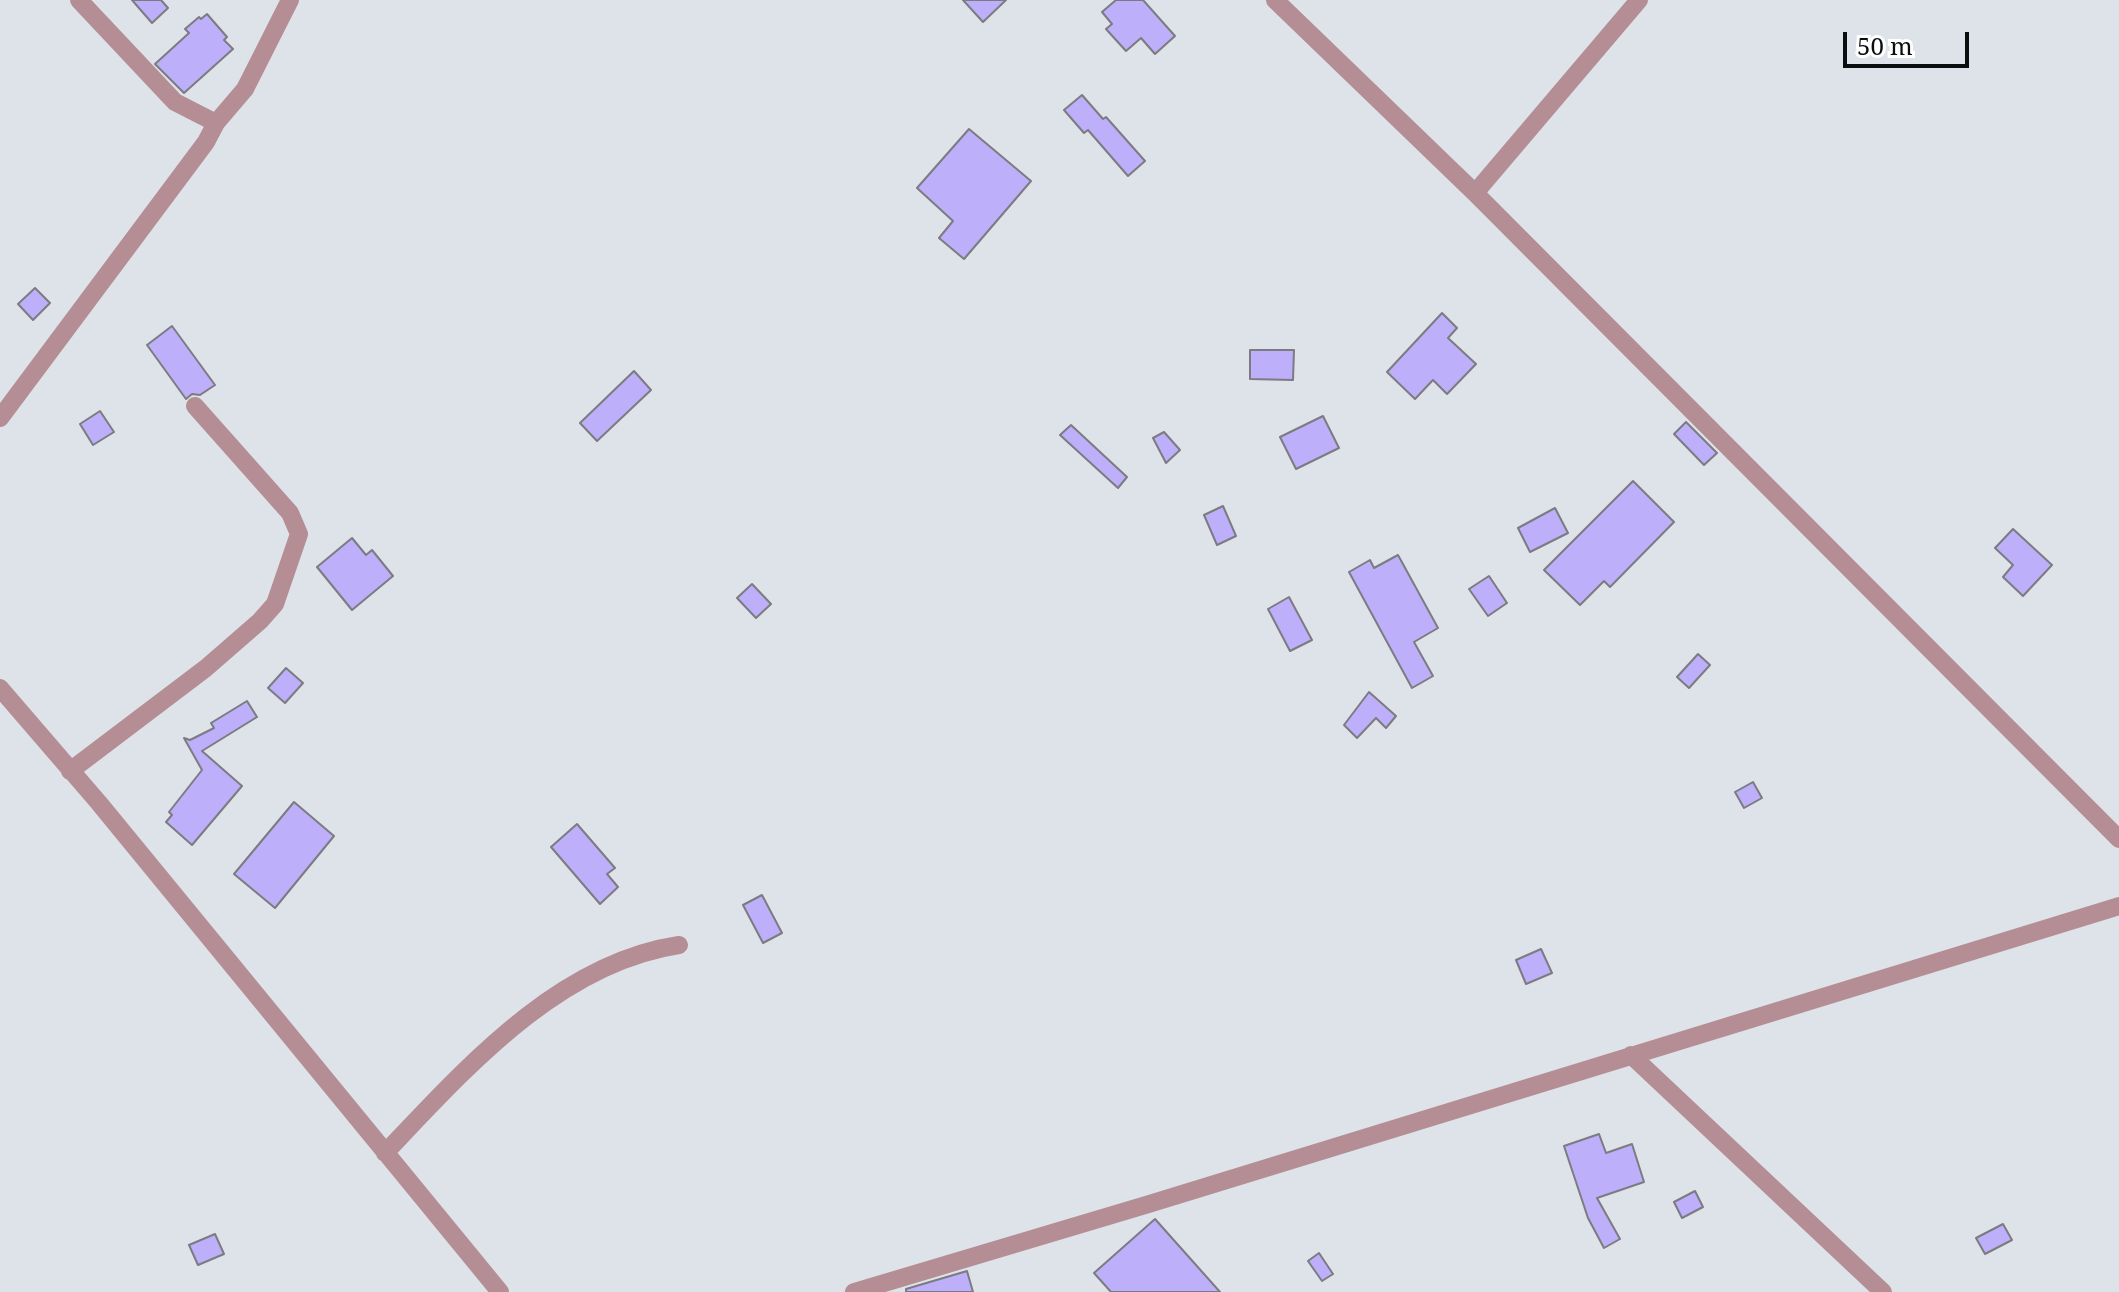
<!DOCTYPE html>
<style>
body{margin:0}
#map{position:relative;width:2119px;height:1292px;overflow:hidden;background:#dde3e8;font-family:"Noto Serif",serif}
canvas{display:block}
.scale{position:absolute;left:1843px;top:32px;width:126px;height:36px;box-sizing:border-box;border:4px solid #0b0e0f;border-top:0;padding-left:10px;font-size:24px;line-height:28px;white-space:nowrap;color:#0b0e0f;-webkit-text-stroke:6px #fff;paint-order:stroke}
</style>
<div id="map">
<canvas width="2119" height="1292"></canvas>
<div class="scale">50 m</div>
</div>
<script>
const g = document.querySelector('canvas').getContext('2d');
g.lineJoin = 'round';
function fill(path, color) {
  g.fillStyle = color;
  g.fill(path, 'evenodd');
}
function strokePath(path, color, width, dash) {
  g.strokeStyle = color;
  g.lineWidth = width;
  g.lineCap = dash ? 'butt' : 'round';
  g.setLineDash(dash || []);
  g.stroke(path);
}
const building = new Path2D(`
 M132,0H161L168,8L152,23Z
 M963,0H1006L983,22Z
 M1116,0H1143L1175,36L1155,54L1141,38L1126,51L1106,29L1112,24L1102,12Z
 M207,14L227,37L224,40L233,49L184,93L155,64L189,33L185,29L199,17L201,19Z
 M1082,95L1103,119L1106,117L1145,161L1128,176L1088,130L1084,133L1064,110Z
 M969,129L1031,181L964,259L939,238L953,221L917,188Z
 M35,288L50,303L33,320L18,304Z
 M1442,313L1457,328L1448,338L1476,364L1447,394L1433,380L1415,399L1387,372Z
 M172,326L215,385L200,395L192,394L186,399L147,345Z
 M1250,350H1294L1293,380L1250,379Z
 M634,371L651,390L597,441L580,423Z
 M100,411L114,432L93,445L80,424Z
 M1323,416L1339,448L1296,469L1280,437Z
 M1686,422L1717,453L1704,465L1674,434Z
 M1071,425L1127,477L1118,488L1060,435Z
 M1164,432L1180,450L1166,463L1153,438Z
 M1633,481L1674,522L1610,587L1604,581L1580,605L1544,570Z
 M1223,506L1236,536L1217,545L1204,515Z
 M1555,508L1568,533L1530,552L1518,528Z
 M2013,529L2052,565L2023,596L2003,577L2013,565L1995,548Z
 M352,538L366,555L372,550L393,576L352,610L317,567Z
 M1398,555L1438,628L1414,642L1433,676L1412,688L1349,572L1370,560L1374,568Z
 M1489,576L1507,603L1488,616L1469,589Z
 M752,584L771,604L756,618L737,598Z
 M1289,597L1312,640L1290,651L1268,609Z
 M1698,654L1710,665L1689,688L1677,677Z
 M286,668L303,683L285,703L268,688Z
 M1369,692L1396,716L1386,728L1376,718L1357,738L1344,725Z
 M247,701L257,717L202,751L242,786L192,845L166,822L172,815L169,812L202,770L184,738L190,740L214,728L211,723Z
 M1753,782L1762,798L1744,808L1735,792Z
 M294,802L334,836L275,908L234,874Z
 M577,824L615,868L607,874L618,887L600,904L551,847Z
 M762,895L782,933L763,943L743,905Z
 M1541,949L1552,973L1526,984L1516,960Z
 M1599,1134L1606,1153L1632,1144L1644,1182L1597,1198L1620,1239L1604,1248L1588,1218L1564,1146Z
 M1695,1191L1703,1207L1682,1218L1674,1202Z
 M1155,1219L1220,1292H1111L1094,1273Z
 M2003,1224L2012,1240L1985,1254L1976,1238Z
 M215,1234L224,1254L198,1265L189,1245Z
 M1319,1253L1333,1274L1322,1281L1308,1261Z
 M967,1271L973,1292H906V1289Z`);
const street = new Path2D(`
 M79,0L175,102L216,123
 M1275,0L1475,193L2119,839
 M1475,193L1639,0
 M0,418L206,142L216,123L245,89L290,0
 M0,688L99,803L500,1292
 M70,771L206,668L260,621L275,604L299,534L290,513L195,406
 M1631,1055L1883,1292
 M385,1153C465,1069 558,963 679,945
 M854,1292L1149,1204L2119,906`);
fill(building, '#bdaff9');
strokePath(building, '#7c7b82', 2);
strokePath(street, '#b48e94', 18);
</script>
